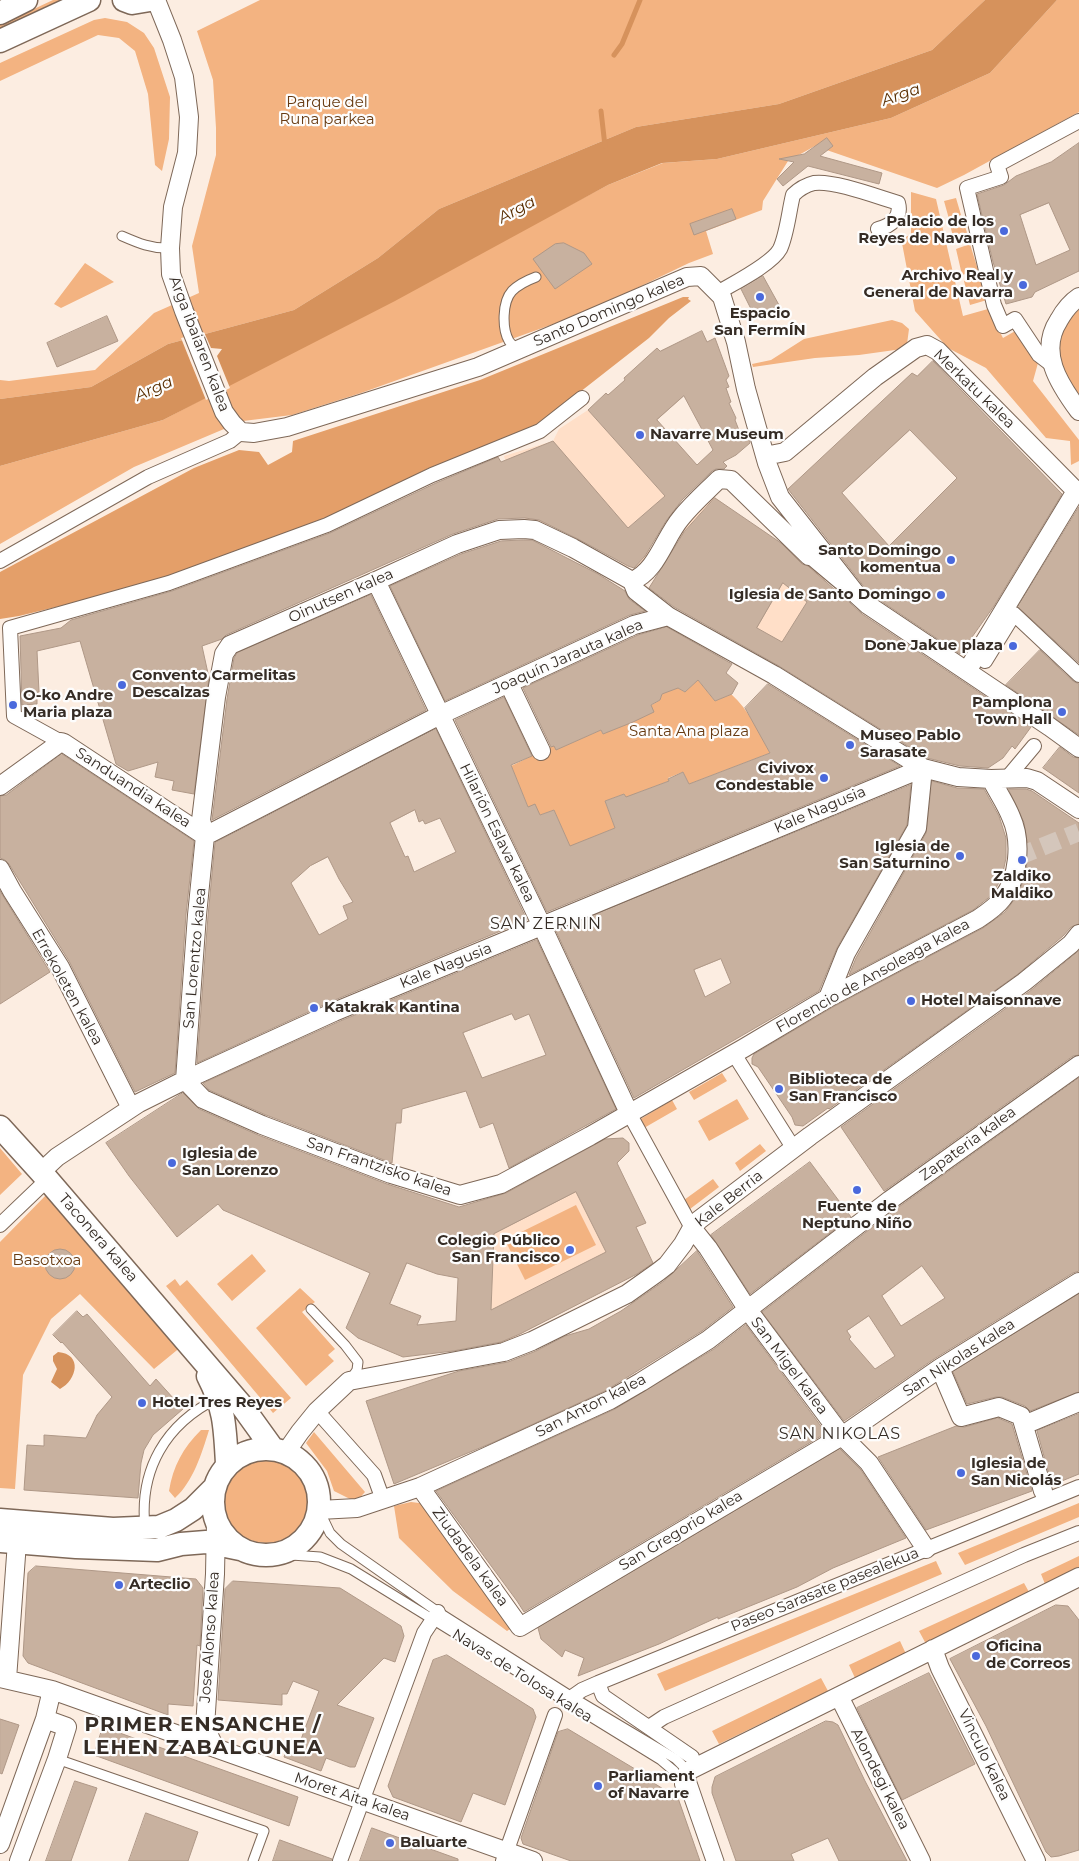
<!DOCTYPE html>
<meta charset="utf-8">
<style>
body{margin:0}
canvas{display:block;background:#fcede1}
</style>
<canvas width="1079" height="1861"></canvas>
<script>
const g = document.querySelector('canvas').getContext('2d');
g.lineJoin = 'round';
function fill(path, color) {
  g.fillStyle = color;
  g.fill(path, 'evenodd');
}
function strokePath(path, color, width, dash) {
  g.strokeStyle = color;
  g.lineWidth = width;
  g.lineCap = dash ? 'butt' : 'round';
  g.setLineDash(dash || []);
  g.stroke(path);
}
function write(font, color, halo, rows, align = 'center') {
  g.font = font + ' Montserrat,sans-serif';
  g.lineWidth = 4.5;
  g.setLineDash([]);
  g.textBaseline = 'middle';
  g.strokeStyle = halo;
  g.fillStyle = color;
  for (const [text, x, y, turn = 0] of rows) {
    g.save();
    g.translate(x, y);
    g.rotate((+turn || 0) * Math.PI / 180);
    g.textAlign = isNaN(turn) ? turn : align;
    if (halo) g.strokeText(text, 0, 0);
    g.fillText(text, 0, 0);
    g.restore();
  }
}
const built = new Path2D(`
 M588,410L665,496L628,528L651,552L646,562L640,567L634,568L626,566L592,544L590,546L555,526L526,522L509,473L504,456L553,441L559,429Z
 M710,494L827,578L807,602L782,643L757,628L706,560L677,538Z
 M594,1145L646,1223L636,1228L654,1265L498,1346L490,1323L495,1195Z`);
const green = new Path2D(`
 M53,0H70L0,34V25Z
 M260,0H985L932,50L779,104L636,127L439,209L378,258L294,310L168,344L91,387L0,399V380L9,381L95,370L154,313L199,293L192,246L216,155V128L213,80L197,31Z
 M1057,0H1079V112L964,175L937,188L815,146L788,161L763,201L762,210L706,231L713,254L689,263L587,312L361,393L292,415L243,421L134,467L0,544V466L163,420L608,185L663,163L717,159L891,118L990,73Z
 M105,18L127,22L144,33L154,48L170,97L169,139L162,171L155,165L148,94L135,51L119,38L98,35L0,81V63L94,20Z
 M911,192L936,199L963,316L988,309L1003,338L1017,330L1038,363L1033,381L1079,440V461L1071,465L1070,441L1046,438L986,368L948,348L915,311L901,238L911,235Z
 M956,198L961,215L949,219L944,201Z
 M963,220L969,239L955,244L950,225Z
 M970,244L978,270L962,275L956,249Z
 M85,263L114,282L61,308L54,304Z
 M980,276L987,300L970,305L964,281Z
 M1079,303V395L1060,365L1058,337Z
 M892,320L902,323L909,329L907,344L902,349L859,355L815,358L753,367L752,364L771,360L804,339Z
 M698,680L715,701L731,694C749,710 759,732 770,753L689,784L683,772L668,778L669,781L637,793L642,806L631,810L624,794L605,801L615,828L570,847L554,810L540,815L528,807L511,766L554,745L557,749L601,730L603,734L660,700L662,694L671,684L685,692Z
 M722,1073L727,1081L694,1100L689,1092Z
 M737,1099L749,1119L709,1141L698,1121Z
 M672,1100L677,1109L644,1128L639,1120Z
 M760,1144L766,1151L740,1171L735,1163Z
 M0,1148L22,1174L0,1195Z
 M713,1179L719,1187L690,1209L684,1200Z
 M50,1191L182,1346L154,1369L80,1294L51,1319L23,1375L15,1489L0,1488V1242Z
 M576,1205L596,1245L525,1280L505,1240Z
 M252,1254L266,1271L232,1301L217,1284Z
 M175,1279L180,1286L187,1280L291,1398L273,1413L166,1286Z
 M300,1288L315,1302L302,1312L335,1349L328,1355L334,1361L306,1386L256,1328Z
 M201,1430H209C202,1453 193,1482 175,1498L169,1491C173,1466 183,1448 201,1430Z
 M314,1432L365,1492L356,1502L334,1491L327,1471L306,1443Z
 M223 1500a43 43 0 1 1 86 0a43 43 0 1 1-86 0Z
 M411,1502L427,1504L515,1626L507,1631L453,1591L399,1538L394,1506Z
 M1079,1503V1517L965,1565L958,1553Z
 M1079,1556V1567L1045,1584L1041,1574Z
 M936,1561L942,1574L665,1691L657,1674Z
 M1024,1583L1029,1592L926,1644L919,1631Z
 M900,1641L906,1654L855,1678L849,1665Z
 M821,1678L828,1691L719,1744L712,1731Z`);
const forest = new Path2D(`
 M683,297H689L688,299L691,301L669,318L649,338L534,428L429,468L347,509L167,580L19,616L0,619V572L194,468L239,450L259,452L268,465L292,452L293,441L480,380Z`);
const water = new Path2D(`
 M985,0H1057L990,73L891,118L717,159L662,163L608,185L395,301L163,420L0,466V399L91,387L168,344L294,310L378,258L439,209L636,127L779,104L932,50Z
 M58,1352C83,1354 77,1380 60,1389L51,1382L57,1369L53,1361V1356Z`);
const pier = new Path2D(`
 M204,332L211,348L222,349L217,356L230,388L206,400L181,338Z`);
const stream = new Path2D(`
 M614,55L622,44L640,0
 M601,111L605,146`);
const building = new Path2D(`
 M827,138L833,146L820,156L882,173L879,184L808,166L783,186L777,179L794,162L779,159L804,154Z
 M1079,143V271L1035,292L1032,297L1006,304L993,262L977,194L1004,185L1016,176L1051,162ZM1049,203L1070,250L1036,265L1020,215Z
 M732,209L736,219L694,235L690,224Z
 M564,243L584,253L592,264L555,289L533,259L555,244Z
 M763,276L779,305L756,319L741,289Z
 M107,316L118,341L57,367L47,343Z
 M702,331L707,342L715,338L729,376L726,380L729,387L726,388L731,402L729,403L736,418L735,420L742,438L749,439L750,443L736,455L723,462L727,466L724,469H716L712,471L682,500L666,521L645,556L634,568L628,566L578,539L539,520L525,518L498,519L453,534L226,635L222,639L202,646L209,678L194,794L172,790L174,781L155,777L158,762L128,771L116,764L80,641L37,651L39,692H37V704L22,705L20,636L61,628L71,620L172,591L330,533L436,483L498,457L501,462L553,441L628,528L665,496L588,410L606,393L608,395L625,380L624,378L657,348L660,351ZM684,396L713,450L697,465L657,420Z
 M933,361L1062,494L994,606L960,654L875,597L865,588L788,489L912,373L917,376ZM910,430L957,478L889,546L842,493Z
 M715,498L781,543L802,564L808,566L834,589L840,591L850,603L862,614L1031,727L1015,749L1012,746L1003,758L988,768L960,766L927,758L779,666L674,607L649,588L684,532ZM783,583L807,602L782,642L757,628Z
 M1079,507V663L1018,607Z
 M524,540H532L598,574L625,591L629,599L645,611L630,615L445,701L390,586L461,554L501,541Z
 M371,595L426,710L212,820L227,699L234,658L237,653Z
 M667,627L732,664L726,673L738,683L732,694L715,701L698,680L685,692L678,688L662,694L660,700L651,705L654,712L633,722L603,734L601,730L556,750L554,746L551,747L523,688L638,635Z
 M1040,650L1073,681L1079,684V735L1006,685Z
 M768,684L900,766L547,912L455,720L504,697L532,756L511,765L528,807L535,804L540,815L554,810L570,846L615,828L605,801L624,794L626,797L669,781L668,779L683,772L689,784L770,753L745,708Z
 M436,729L527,920L330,1002L197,1063L208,916L215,843ZM415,810L419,822L423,820L425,824L440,818L456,852L414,872L408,856L405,857L390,823ZM328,857L339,879L353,902L343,906L348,919L319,935L291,883L310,866Z
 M1060,747L1073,757L1079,758V793L1043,768Z
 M62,754L194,841L186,914L175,1073L135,1092L69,961L9,864L5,860L0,858V796L6,795Z
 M932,781L957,788L984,789L999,816L1006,838V858L1002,877L992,895L973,910L849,975L856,958L926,833Z
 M911,785L907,825L837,948L819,991L634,1098L556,931ZM721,959L731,983L705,997L694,970Z
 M1009,789H1026L1032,791L1079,823V924L1071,927L1063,936L1018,974L829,1109L828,1108L803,1126L795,1125L792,1117L758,1067L752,1064V1058L754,1054L833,1007L983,928L1005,912L1017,896L1022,884L1026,872L1028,848L1024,823Z
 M0,891L50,972L0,1004Z
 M537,940L616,1109L509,1168L493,1123L480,1128L466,1091L402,1109L401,1123H396L392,1163L266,1115L209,1090L203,1083L338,1022ZM512,1014L515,1020L529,1014L546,1055L482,1078L463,1033Z
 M1079,951V1055L1073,1056L884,1191L841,1127L1030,991Z
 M1079,1078V1271L1073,1273L934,1359L844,1421L762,1312L896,1209ZM922,1266L945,1298L901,1326L882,1296ZM869,1316L895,1356L875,1369L849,1339L851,1337L847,1331Z
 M183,1093L199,1109L258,1135L387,1184L459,1207L506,1193L605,1139L623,1138L629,1143V1151L617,1163L646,1223L636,1227L653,1263L637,1274L520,1334L501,1342L453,1351L403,1357L358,1338L346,1328L370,1273L223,1210L218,1204L177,1237L129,1176L106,1143ZM576,1192L606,1252L491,1310L494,1234ZM407,1263L437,1274L458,1278L456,1321L417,1325L421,1316L390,1304Z
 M810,1162L851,1217L750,1294L711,1235Z
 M45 1264a15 15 0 1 1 30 0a15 15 0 1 1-30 0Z
 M697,1251L733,1307L702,1331L605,1391L494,1442L394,1484L366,1401L459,1371L508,1362L536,1351L565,1336L589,1329L621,1311L664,1281Z
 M1079,1294V1392L1030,1411L1025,1406L1002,1397H996L967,1404L953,1372Z
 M77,1311L83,1317L87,1314L150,1386L156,1379L183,1409L153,1435L144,1450L141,1463L138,1498L24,1490L27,1445L44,1446V1435L86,1438L97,1415L112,1397L62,1342L61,1343L53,1335Z
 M746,1325L826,1433L524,1612L517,1601L436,1491L615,1409L714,1349Z
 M1079,1414V1474L1052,1485L1037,1431Z
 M998,1418L1012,1424L1032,1491L926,1530L878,1457L956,1426L964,1427Z
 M840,1449L861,1470L906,1538L833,1568L797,1587L718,1619V1617L659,1644L578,1676L584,1658L565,1650L562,1657L541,1639L538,1628Z
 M36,1566L196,1579L203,1588L200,1646L197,1645L193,1706L168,1704V1715L28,1663L23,1656L28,1573Z
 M233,1581L340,1588L401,1626L404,1636L395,1662L384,1658L337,1705L374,1718L355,1767H350L326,1758L321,1771L284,1757L290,1739L300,1742L319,1691L293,1681L287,1694H282V1705L218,1700L225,1589Z
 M1056,1605L1068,1606L1079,1620V1850L1059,1856L1051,1857L1046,1852L986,1726L950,1659Z
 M447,1655L533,1709L536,1717L505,1805L473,1793L461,1822L393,1797L388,1786L433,1660Z
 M929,1673L975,1764L902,1800L857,1708Z
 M0,1719L19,1725L2,1774L0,1773Z
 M826,1721L833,1722L838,1725L865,1781L907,1861H839L828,1838L791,1854L794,1861H736L712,1793V1787L715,1777Z
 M103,1727L298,1797L289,1826L94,1755Z
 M568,1729L640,1772L639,1774L678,1798L700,1861H571L523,1844L521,1838L558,1732Z
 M75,1781L97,1788L71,1861H46Z
 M146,1813L198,1832L188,1861H129Z
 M372,1828L458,1859V1861H360Z
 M280,1840L332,1859L331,1861H273Z`);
const minorTunnel = new Path2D(`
 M1017,857L1079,832`);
const service = new Path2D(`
 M122,236C138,243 152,249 170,248
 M517,350C515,347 511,344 509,341C502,329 502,302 512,291C518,285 528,280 536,277
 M311,1309L345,1345L358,1362L357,1370L351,1379
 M319,1510L330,1533L341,1544L438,1612L572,1697L676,1759L688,1771L719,1861
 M145,1528C139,1470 165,1424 218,1398
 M277,1554L320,1557L351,1569L661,1760L674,1771L684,1784L711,1861
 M57,1759L264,1831L253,1861`);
const pedestrian = new Path2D(`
 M719,292C734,283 772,264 780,249C787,234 789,211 793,195C799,189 806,185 814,183C833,180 878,197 898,203C902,217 891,226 878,229
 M1052,365L1039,355L1015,319L1003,326L994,305L967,188L1001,177L997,165L1079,121
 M809,556L840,582
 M0,561L148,477L230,441L241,432
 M976,655L985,661L1014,614L1079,675
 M61,742L14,716L10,628L169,583L327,525L432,475L540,431L582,398
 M1008,777L1034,746
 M734,1054L794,1149
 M629,1113L692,1228
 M0,1225L47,1180
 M317,1411L374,1475L383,1500
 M598,1683L603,1696L692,1757
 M572,1697L582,1690L598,1683L1079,1487
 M649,1727L664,1717L1024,1555L1079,1533
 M340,1861L424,1633L438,1612
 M503,1861L555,1715`);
const minor = new Path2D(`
 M156,0L172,40L184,77L189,117L187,153L173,207L170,248L171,274L184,311L224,412L232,423L241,432L254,433L287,427L478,367L687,277L701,276L722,297L736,342L746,389L767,463L780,497L857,595L868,605L1050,727L1079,748
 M1079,297C1070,303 1064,311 1059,320C1038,352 1059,384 1079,411
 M765,456L785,452L875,377L916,348L927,345L938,351L1076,491L967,671
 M376,581L542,926L629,1113
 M632,581C657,571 664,538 681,518C692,504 706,492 719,479L731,480L809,556
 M509,684L541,751
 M0,786L61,742L64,743L205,836
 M205,836L440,715L634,625L668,616L774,675L923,768L958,777L991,779L1027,778L1037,781L1079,809
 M0,869L12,891L60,967L131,1108
 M828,998L846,953L917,828L923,768
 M185,1080L203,1099L262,1125L391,1174L460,1195L501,1184L590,1136L744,1048L828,998L978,919C987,913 996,907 1002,899C1019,878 1022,841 1011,817C1006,804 997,791 991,779
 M185,1080L197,915L205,836L201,820L216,697L224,654L230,645L376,581L457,544L499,530L524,529L535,530L573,548L632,581L636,591L668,616
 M41,1172L57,1157L139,1103L185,1080L334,1012L923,768
 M692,1228L708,1248L748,1310L842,1436L869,1463L926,1549
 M940,1368L961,1417L999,1407L1021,1416L1043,1491
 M1024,1425L1079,1402
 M286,1452L300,1432L317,1411L349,1381L504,1352L532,1341L627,1294L658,1272L667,1265L683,1244L692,1228L699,1220L810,1136L1024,982L1071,944L1079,934
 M420,1487L520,1627L842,1436L940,1368L1079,1282
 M319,1510L357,1508L420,1487L610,1400L641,1382L708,1340L890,1200L1079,1065
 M933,1649L940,1668L1036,1861
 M0,1678L52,1690L533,1861
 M7,1679L17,1542
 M839,1696L921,1861
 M215,1748L205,1727L215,1574L216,1523
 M684,1784L688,1771L1079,1577
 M0,1844L45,1719L52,1690
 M19,1861L57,1759L67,1727L45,1719`);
const tertiary = new Path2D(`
 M124,0L132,3L150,0
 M0,13L26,0
 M0,41L89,0
 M0,1127L41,1172L242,1406L273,1449
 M208,1376C225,1409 225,1428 227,1464
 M213 1502a53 53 0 1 1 106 0a53 53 0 1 1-106 0Z
 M0,1520L113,1529L159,1527L176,1520L193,1509L214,1488
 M0,1541L76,1547L157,1550L181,1544L206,1542L240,1549`);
const markers = [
 [1004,231,5,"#4a69dc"],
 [1023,285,5,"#4a69dc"],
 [760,297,5,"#4a69dc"],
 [640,435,5,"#4a69dc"],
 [951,560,5,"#4a69dc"],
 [941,595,5,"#4a69dc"],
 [1013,646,5,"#4a69dc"],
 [122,685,5,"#4a69dc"],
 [13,705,5,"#4a69dc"],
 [1062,712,5,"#4a69dc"],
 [850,745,5,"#4a69dc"],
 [824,778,5,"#4a69dc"],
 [960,856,5,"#4a69dc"],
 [1022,860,5,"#4a69dc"],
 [911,1001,5,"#4a69dc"],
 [314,1008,5,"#4a69dc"],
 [779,1089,5,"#4a69dc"],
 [172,1163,5,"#4a69dc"],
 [857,1190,5,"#4a69dc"],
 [570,1250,5,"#4a69dc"],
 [142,1403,5,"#4a69dc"],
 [961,1473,5,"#4a69dc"],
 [119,1585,5,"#4a69dc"],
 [976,1656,5,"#4a69dc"],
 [598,1786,5,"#4a69dc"],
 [390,1843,5,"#4a69dc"]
];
const parkNames = [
 ["Parque del",327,103],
 ["Runa parkea",327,120],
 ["Santa Ana plaza",689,732],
 ["Basotxoa",47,1261]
];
const poiNames = [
 ["Palacio de los",994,222,"right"],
 ["Reyes de Navarra",994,239,"right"],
 ["Archivo Real y",1013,276,"right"],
 ["General de Navarra",1013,293,"right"],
 ["Espacio",760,314,"center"],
 ["San FermÍN",760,331,"center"],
 ["Navarre Museum",650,435],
 ["Santo Domingo",941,551,"right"],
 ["komentua",941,568,"right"],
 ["Iglesia de Santo Domingo",931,595,"right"],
 ["Done Jakue plaza",1003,646,"right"],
 ["Convento Carmelitas",132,676],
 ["Descalzas",132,693],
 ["O-ko Andre",23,696],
 ["Maria plaza",23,713],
 ["Pamplona",1052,703,"right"],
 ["Town Hall",1052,720,"right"],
 ["Museo Pablo",860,736],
 ["Sarasate",860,753],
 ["Civivox",814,769,"right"],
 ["Condestable",814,786,"right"],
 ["Iglesia de",950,847,"right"],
 ["San Saturnino",950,864,"right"],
 ["Zaldiko",1022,877,"center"],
 ["Maldiko",1022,894,"center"],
 ["Hotel Maisonnave",921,1001],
 ["Katakrak Kantina",324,1008],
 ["Biblioteca de",789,1080],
 ["San Francisco",789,1097],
 ["Iglesia de",182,1154],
 ["San Lorenzo",182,1171],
 ["Fuente de",857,1207,"center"],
 ["Neptuno Niño",857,1224,"center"],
 ["Colegio Público",560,1241,"right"],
 ["San Francisco",560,1258,"right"],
 ["Hotel Tres Reyes",152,1403],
 ["Iglesia de",971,1464],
 ["San Nicolás",971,1481],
 ["Arteclio",129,1585],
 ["Oficina",986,1647],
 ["de Correos",986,1664],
 ["Parliament",608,1777],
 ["of Navarre",608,1794],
 ["Baluarte",400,1843]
];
const streetNames = [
 ["Santo Domingo kalea",609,311,-23],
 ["Arga ibaiaren kalea",199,344,69],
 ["Merkatu kalea",974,389,44],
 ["Oinutsen kalea",341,596,-24],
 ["Joaquín Jarauta kalea",568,657,-24],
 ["Sanduandia kalea",133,788,33],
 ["Kale Nagusia",820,810,-23],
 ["Hilarión Eslava kalea",497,833,64],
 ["San Lorentzo kalea",195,958,-85],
 ["Kale Nagusia",446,966,-22],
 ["Florencio de Ansoleaga kalea",873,976,-29],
 ["Errekoleten kalea",67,987,61],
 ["Zapateria kalea",968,1144,-36],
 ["San Frantzisko kalea",379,1167,19],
 ["Kale Berria",729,1199,-38],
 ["Taconera kalea",98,1238,49],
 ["San Nikolas kalea",959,1358,-33],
 ["San Migel kalea",789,1366,53],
 ["San Anton kalea",591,1406,-27],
 ["San Gregorio kalea",681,1531,-31],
 ["Ziudadela kalea",470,1557,54],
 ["Paseo Sarasate pasealekua",825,1590,-22],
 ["Jose Alonso kalea",210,1637,-86],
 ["Navas de Tolosa kalea",522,1676,32],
 ["Vinculo kalea",984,1755,64],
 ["Alondegi kalea",880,1779,63],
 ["Moret Aita kalea",352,1797,19]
];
const waterNames = [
 ["Arga",901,95,-19],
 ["Arga",517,210,-28],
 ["Arga",154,389,-24]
];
const neighbourhoodNames = [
 ["SAN ZERNIN",546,924],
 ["SAN NIKOLAS",840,1434]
];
const districtNames = [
 ["PRIMER ENSANCHE /",203,1725],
 ["LEHEN ZABALGUNEA",203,1748]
];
fill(built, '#ffdfc8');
fill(green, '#f3b381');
fill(forest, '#e49f69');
fill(water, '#d6925c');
fill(pier, '#fcede1');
strokePath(stream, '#d6925c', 5);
fill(building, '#c8b19f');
strokePath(building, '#af9887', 1);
strokePath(minorTunnel, '#d4c6bb', 18, [18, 9]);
strokePath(service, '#7e6858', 11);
strokePath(pedestrian, '#7e6858', 16);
strokePath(minor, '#7e6858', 20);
strokePath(tertiary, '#7e6858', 25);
strokePath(service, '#fff', 9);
strokePath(pedestrian, '#fff', 14);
strokePath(minor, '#fff', 18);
strokePath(tertiary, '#fff', 22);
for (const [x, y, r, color] of markers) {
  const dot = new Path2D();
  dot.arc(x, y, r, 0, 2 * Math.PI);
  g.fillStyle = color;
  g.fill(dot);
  strokePath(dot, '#fdfdfd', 2);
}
write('15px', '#683b12', '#fdfdfd', parkNames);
write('bold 15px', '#352c25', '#fdfdfd', poiNames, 'left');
write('15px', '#352c25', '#fdfdfd', streetNames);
write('italic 16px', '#582d00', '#fdfdfd', waterNames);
g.letterSpacing = '1px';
write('16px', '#352c25', '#fdfdfd', neighbourhoodNames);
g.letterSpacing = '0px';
g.letterSpacing = '1px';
write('bold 20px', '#352c25', '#fdfdfd', districtNames);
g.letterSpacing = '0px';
</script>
